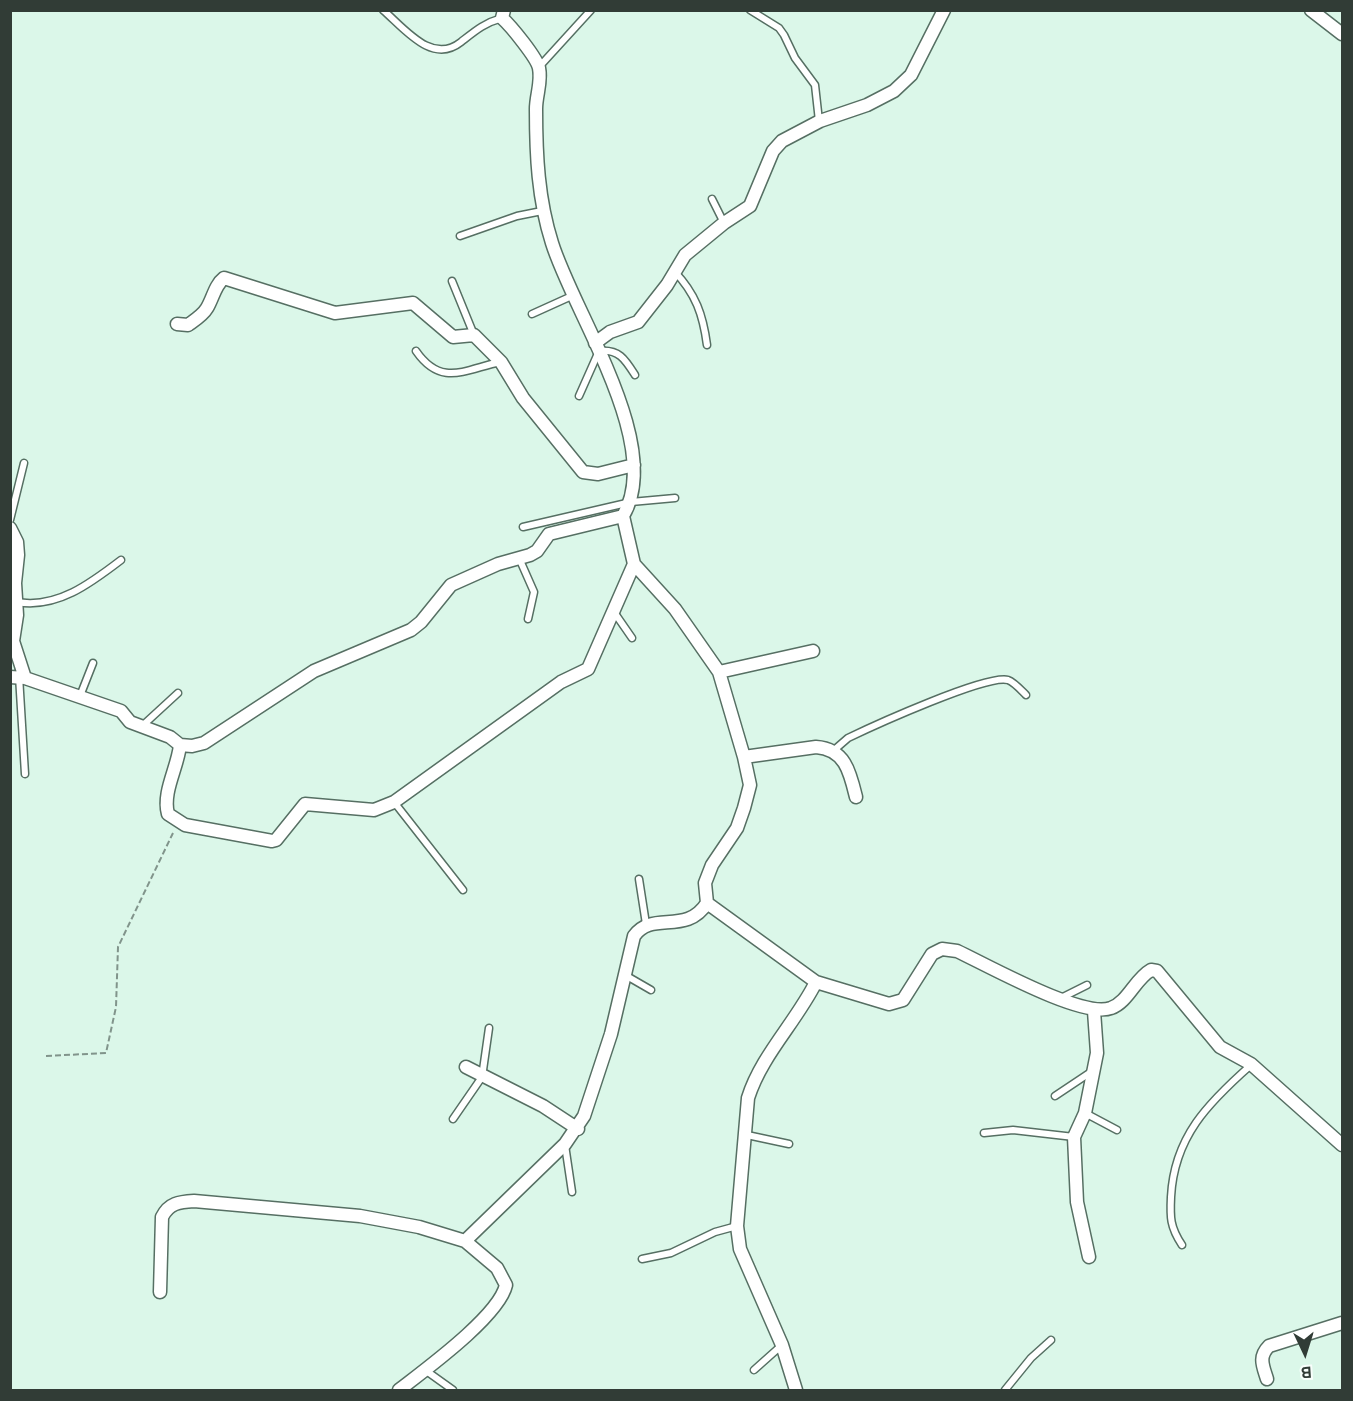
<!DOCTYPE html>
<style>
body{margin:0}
#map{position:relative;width:1353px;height:1401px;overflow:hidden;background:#dbf7e9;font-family:Overpass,sans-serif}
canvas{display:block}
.frame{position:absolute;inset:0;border:12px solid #313c36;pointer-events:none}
.north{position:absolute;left:1275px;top:1323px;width:60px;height:60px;-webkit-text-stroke:4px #f8fefb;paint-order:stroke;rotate:176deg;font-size:16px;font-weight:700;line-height:24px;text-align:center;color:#313c36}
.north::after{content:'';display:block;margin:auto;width:21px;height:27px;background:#313c36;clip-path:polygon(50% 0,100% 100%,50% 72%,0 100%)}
</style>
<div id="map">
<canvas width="1353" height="1401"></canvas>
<div class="frame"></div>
<div class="north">B</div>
</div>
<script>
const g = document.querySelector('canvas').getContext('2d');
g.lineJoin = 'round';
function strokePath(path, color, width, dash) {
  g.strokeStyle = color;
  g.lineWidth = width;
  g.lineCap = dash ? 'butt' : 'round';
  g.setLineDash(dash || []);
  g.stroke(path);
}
const path = new Path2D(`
 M46,1056L106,1053L116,1007L118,947L173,833`);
const service = new Path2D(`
 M383,10C405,29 432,65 461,42C475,31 484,23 502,18
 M750,10L779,28L784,35L795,58L815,85L819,121
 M539,67L591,10
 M712,199L724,223
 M460,236L517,216L542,211
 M674,271C696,294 703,315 707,345
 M452,281L474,335
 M532,314L574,295
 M416,351C441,387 464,370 500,362
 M579,396L599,351C619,349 625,359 635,375
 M10,520L24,463
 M523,527L631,502L675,498
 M519,558L534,592L528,619
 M17,602C57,609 91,583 121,560
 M614,612L632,638
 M19,676L25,774
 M80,696L93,663
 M141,727L178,693
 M833,751L848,738C873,726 987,674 1008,680C1014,682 1021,690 1026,695
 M394,802L463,890
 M639,879L646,924
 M625,975L651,990
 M1059,999L1087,985
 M1055,1096L1091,1072
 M1085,1113L1117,1130
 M453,1119L482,1077L489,1028
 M984,1133L1013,1130L1074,1137
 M747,1135L789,1144
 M565,1145L572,1192
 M1182,1245C1170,1227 1170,1217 1171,1197C1174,1137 1208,1103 1251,1065
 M642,1259L671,1253L715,1232L737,1226
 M425,1370L453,1390
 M754,1370L782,1345
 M1005,1390L1031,1358L1051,1340`);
const minor = new Path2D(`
 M504,10L502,18C511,26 537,58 539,68C542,82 536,95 536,109C536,155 538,199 552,243C574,314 665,445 623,516L634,564L675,609L719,672L744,757L750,785L744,808L737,828L712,865L705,883L707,903L816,982L889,1004L903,1000L932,954L942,949L957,951C987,965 1083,1019 1111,1008C1128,1002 1135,979 1151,970L1157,971L1220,1047L1251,1064L1342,1145
 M1311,10L1342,34
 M177,324L188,325C195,320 203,315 207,308C213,298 215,285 224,278L335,313L413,303L453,337L474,335L501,362L523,398L583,472L598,474L634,465
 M595,343L610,332L638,322L667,285L685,255L724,223L750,206L773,151L782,141L820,121L867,105L894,91L911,75L944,10
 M10,528L17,542L18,555L15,583L17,615L13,641L25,678
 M719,672L813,651
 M10,677L25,678L121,711L130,722L170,737L180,745C178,767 162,792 168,814L185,825L272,841L276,840L305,804L374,810L394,802L561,682L588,669L634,564
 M180,745L192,746L204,743L314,671L411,630L421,622L451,585L498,564L530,555L537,551L549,534L623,516
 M744,757L816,747C845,749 850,772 856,797
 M466,1067L543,1106L578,1129
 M465,1241L565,1144L584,1116L611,1034L634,936C652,910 686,936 707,903
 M1089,1257L1077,1202L1074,1137L1085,1113L1097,1053L1094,1011
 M160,1292L162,1217C169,1203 179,1202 194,1201L360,1216L419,1227L465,1241L497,1268L506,1285C499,1316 426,1369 399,1390
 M1267,1379C1263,1366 1258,1357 1269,1346L1342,1323
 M796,1390L782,1345L740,1249L737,1226L748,1098C761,1056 796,1022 816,982`);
strokePath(service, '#566f63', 9);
strokePath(minor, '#566f63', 15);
strokePath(path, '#81948b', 2, [6, 3]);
strokePath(service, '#fff', 6);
strokePath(minor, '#fff', 12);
</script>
